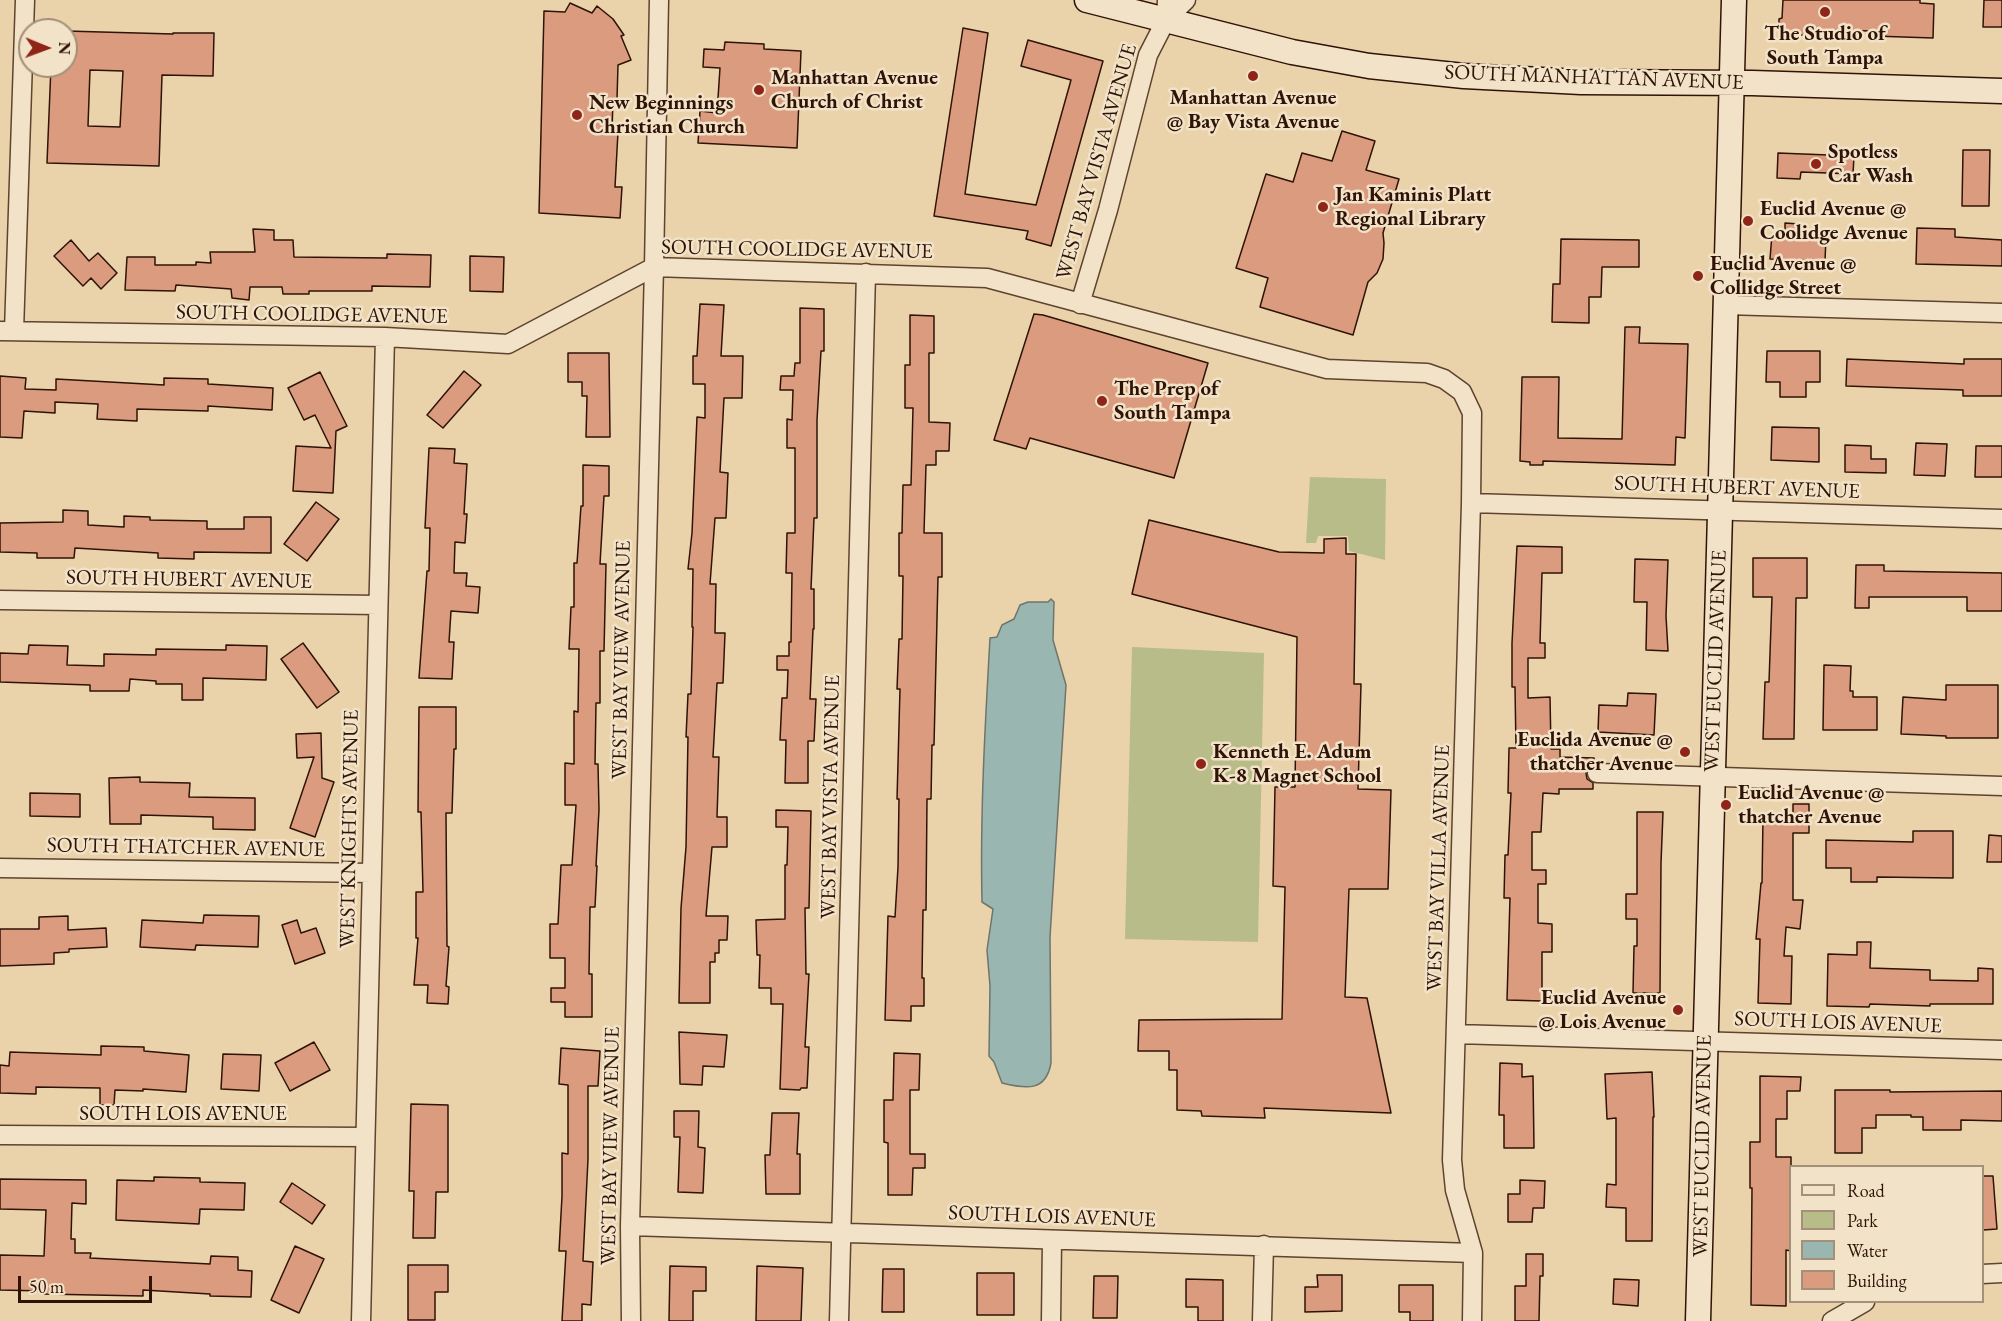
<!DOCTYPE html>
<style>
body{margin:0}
#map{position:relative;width:2002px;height:1321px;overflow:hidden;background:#ead3ab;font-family:"EB Garamond",serif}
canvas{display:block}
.legend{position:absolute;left:1789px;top:1165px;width:195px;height:138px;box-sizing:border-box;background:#f1e2c8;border:2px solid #a38f7a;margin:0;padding:8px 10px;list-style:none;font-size:18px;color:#2f1306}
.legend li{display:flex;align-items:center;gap:12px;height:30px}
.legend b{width:30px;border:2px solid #a38f7a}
.north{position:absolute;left:18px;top:18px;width:60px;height:60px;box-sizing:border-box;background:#f1e2c8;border:2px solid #a38f7a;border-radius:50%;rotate:91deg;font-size:16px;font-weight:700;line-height:24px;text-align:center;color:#2f1306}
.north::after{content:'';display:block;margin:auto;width:21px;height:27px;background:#8f2418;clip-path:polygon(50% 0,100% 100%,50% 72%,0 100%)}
.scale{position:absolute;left:18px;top:1276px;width:134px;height:27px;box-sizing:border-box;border:3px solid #2f1306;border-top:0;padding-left:8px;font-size:18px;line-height:21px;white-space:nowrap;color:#2f1306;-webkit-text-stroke:4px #f1e2c8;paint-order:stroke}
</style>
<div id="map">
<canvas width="2002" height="1321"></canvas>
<ul class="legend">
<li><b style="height:8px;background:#f1e2c8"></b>Road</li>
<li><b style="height:16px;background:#b8bc88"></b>Park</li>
<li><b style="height:16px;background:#9ab6b0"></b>Water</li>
<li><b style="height:16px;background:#db9b7f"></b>Building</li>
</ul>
<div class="north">N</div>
<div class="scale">50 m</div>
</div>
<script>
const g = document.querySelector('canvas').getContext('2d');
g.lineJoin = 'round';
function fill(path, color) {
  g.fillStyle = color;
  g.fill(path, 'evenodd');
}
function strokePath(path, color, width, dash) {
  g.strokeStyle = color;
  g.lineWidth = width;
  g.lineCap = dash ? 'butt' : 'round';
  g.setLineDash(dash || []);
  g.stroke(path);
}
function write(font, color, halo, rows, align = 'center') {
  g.font = font + ' "EB Garamond",serif';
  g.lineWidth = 5;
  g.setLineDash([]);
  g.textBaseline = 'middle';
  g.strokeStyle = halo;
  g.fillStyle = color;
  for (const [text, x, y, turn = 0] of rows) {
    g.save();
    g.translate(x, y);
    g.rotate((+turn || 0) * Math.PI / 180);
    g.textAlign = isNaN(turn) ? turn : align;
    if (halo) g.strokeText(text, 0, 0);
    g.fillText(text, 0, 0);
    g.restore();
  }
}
const green = new Path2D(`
 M1310,477L1386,479L1385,560L1349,551L1348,536H1318L1316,543H1306Z
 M1132,647L1264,653L1258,942L1125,939Z`);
const water = new Path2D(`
 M1051,599L1054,602L1053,640L1066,685L1050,937L1051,1063C1046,1092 1026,1089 1002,1083L994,1062L989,1056L990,986L987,950L993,909L982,902C980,814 985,726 990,638L997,637L1002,625L1014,619L1020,605L1028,602H1048Z`);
const building = new Path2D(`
 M1783,0H1920V3L1934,4L1933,38L1873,36V31L1819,30V35H1788L1779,28V19L1782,18Z
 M1984,0H2002V27H1983Z
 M570,3L592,13L597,6L613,19L624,35L621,36L631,60L618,65L617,99H613L612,131L618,132L615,187H622L620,218L539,213L544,11L565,12Z
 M963,28L988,33L965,194L1036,205L1071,80L1021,66L1028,40L1103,61L1051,246L1026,239L1028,231L934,216Z
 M66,31L173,34V33H214L213,76L162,75L159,166L47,163L51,66H66ZM90,70L123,71L120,127L88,126Z
 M725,42L764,44V49L801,51L797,148L698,143L700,111L717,113L720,68L703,67L704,49L724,50Z
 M1342,131L1375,141L1366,170L1399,179L1383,233L1384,243L1383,259L1377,273L1368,282L1353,335L1260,307L1268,278L1236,268L1266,174L1293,182L1302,153L1332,161Z
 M1963,150H1990L1989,206H1962Z
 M1778,153L1854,156L1853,174L1801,172L1800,179L1777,178Z
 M1785,223L1799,224V235L1826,237L1825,261L1770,259L1772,234L1785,235Z
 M1917,228L1955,229V237L2002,240V266L1916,264Z
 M253,229L274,230V240H293L294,257L387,258V254L431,255L430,287L372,286V291H309V294H283L282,287H250L249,300L232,298L231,289L176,285L175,291L125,290L127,257H155V265H196V262L211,263L210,252H255Z
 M1561,239L1639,240V267H1602L1601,297H1589V323L1552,322L1553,284H1560Z
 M71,240L89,261L98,253L117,273L101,289L91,278L83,286L54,256Z
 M470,256L504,257L503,292L470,291Z
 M700,304L724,305L721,356H743L742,398H724L720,472L728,473L726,518H715L710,584H716L715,633H725L723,683H717L713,757H719L717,817H727V847H712L706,916H728L727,940H719V953H715V962H710V1003H679L681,908L686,847L688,737H686L688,694H691L693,627H692L693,569H688L692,533L697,417L705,418V384H693V356H697Z
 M800,308L824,309V351H821L817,420V518H814L811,589H814V629H813L810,699H816L814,741H808V783H785L786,740H780L782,698H787L788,670H777V656H789V642H791L792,573H786L787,533H795V448H787V419L792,420L793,390H780L781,376H794L795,363H800Z
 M1034,314L1043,315L1208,363L1174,478L1030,438L1026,449L994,440Z
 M910,315L934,316V353H929V422L950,423L949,451H936V465H926L924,533H942V577H938L934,745H932L931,799H927L926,910H923L922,978H924V1006H911V1021L885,1020L888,916L895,917L898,867L899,799H897L900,689H897L899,639H902L903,576H899V533H902L903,485H911L913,408H905V365H910Z
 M1625,327H1640L1639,343L1688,344L1685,438L1676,437L1675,465L1543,461V465H1530V462L1520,461L1522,377H1559L1558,438L1622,439Z
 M1767,351H1820V382H1806V397H1780V382H1766Z
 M568,353H609L610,437H586L587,396H582V382H568Z
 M1847,359L1964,364V359H2002V396H1963V390L1846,386Z
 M464,371L481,385L443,428L427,415Z
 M320,372L347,426L336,431L333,493L293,491L296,446L331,448L315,415L304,420L288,388Z
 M0,376L26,378L25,389L56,390V379L164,385V378L208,379V384L273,388L272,410L208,406V411L137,409V421L97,419L98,404L55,402V413L24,411L22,438L0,437Z
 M1772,427L1819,428V462L1771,460Z
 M1916,443L1947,444L1945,476L1914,475Z
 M1845,445L1871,446V459H1886V473L1845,472Z
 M1976,446H2002V477H1975Z
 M429,448L455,449L454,463L467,464L464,514H467L465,543L455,542L454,573H467L466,586L480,587L478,613L451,611L449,642H454L452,679L419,678L427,571H429L430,528H425Z
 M583,465L609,466V496H604L600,564H606L604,651H600V703H596L595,764H598L599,810L596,866H597L595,907H590L589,974H592V1017H565V1002H551V988H565V958H550V924H558L561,865H572L576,805H565V763L574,764V711L578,712L579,649H569L571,607H574V563H577L581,506H583Z
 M316,502L339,519L307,561L284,544Z
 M63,510L88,511V525L124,527V516L150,517V520L207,521V529H244V517H271V553L194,552V559L158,558V553L75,548L74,558H37V553L0,552V523L63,522Z
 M1149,520L1279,552L1324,553V539L1346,538V554H1356L1354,684H1361L1358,789L1391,790L1388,889H1349L1345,997L1367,998L1391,1113L1264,1108L1265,1118L1202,1116L1201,1111L1177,1110V1070H1169V1051H1138L1139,1020L1282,1019L1285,887L1273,886L1275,787H1295L1297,637L1132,594Z
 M1517,546L1562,547V573H1542L1540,643H1545V658H1528V698L1550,697L1551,749H1560V757L1594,758V763L1588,767L1586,773L1587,779L1593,783V789H1559V794L1543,793L1541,832H1532V870H1546V884H1538V923L1552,924V952H1542V1001L1507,1000L1510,898H1504L1505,855H1508L1511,793H1508L1509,748H1516L1515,687H1512V643Z
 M1753,558H1807V598H1796L1794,739H1763L1765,682H1769L1772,597H1753Z
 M1635,559L1668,560L1666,616L1668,651L1646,650L1647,602H1634Z
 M1856,565H1884V571L2002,573V611H1967V597H1869V608H1855Z
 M303,643L339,692L317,708L281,659Z
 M29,645L68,646L67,665L104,666V654L156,655V649L226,650V645L267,646L266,680L203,678V700H182V684H156V681L130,679L129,691H90V685L0,682V653L28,654Z
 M1824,665L1851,666L1850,691H1853V697H1877V730H1823Z
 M1946,685H1998V738H1946V736L1901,734L1903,697L1946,700Z
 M1628,693L1656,694L1654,735L1598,732L1599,705L1627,706Z
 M419,707H456V749H454L452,813H446L447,946L449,947L446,986L449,987L448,1004L427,1003L428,985H414L418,938H416V892H423L421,812H418Z
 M321,733L322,778L334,782L315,837L290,828L314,757L297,758L296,734Z
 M140,777V782L190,783L189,797L255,798V830L213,829V817L141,815V824H110L109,778Z
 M30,793L80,794V817L30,816Z
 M1793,804H1809V833H1793V900H1803L1800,929L1786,927L1784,956H1792L1791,1004L1758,1003L1760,939H1756L1761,883H1762L1763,818H1793Z
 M776,810L811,811L809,908H805L806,974H809L805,1047H809L807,1088H801L800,1090L780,1089L783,1004H771V988H759L760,955H757L756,920L785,919V865H787L788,827H776Z
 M1637,812H1663L1661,863L1660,993H1633L1634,946H1637V919H1626V894H1637Z
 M1913,831H1953V878L1877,877V882H1851V868H1826V840L1913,842Z
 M1989,835L2002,836V862H1987Z
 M204,915L259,916L258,947L196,945L195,950L140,947L142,920L203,923Z
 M68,916V930L106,928L107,947L69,949V952L54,953V964L0,966V929H39V917Z
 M297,920L301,933L316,928L325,953L295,964L282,925Z
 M1857,942H1871L1870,968L1930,970V980L1978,981V968L1993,969V1004H1930V1006L1870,1004L1869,1007L1827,1006L1828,954L1857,955Z
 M679,1032L727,1035L724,1067L703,1066L702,1085L680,1084Z
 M314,1042L330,1070L290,1091L275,1063Z
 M101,1046L144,1047V1051L189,1055L186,1092L143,1089V1091L115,1090L114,1105H100V1088L36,1087V1094L0,1093V1065L9,1066L10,1052L101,1055Z
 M561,1048L600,1051L598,1086H588V1159L583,1261L593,1262L591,1305L582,1304V1321H562L566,1251H559L562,1196V1153L568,1154V1085L559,1084Z
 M894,1053L920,1054L919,1090H910V1154H925V1168H913L912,1195H888V1143L884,1142V1100H893Z
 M223,1054L261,1055L259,1091L221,1089Z
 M1500,1063L1522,1064V1077L1533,1076L1534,1148H1504V1115H1499Z
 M1652,1072L1654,1117H1653L1652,1241H1626V1208L1606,1207L1607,1184L1616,1185V1118L1607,1119L1605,1074Z
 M1760,1076L1801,1077L1800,1091H1787V1119H1776V1157H1791V1251L1786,1250V1306L1751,1305L1752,1188H1750V1142H1760Z
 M1835,1090H1890V1092L2002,1091V1121L1961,1120V1130H1923V1117H1911V1115H1876V1128H1862V1153H1835Z
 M411,1104L448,1105V1192H436L435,1238H413L414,1191H409Z
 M674,1111H699L698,1147L705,1148L703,1193L678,1192L680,1137H674Z
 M772,1113H799L797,1154H800V1194H766L765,1155H770Z
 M1983,1176H1993L1997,1229L1983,1230Z
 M154,1177L200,1178V1182L245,1183L244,1210L200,1209L199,1224L116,1220L117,1180L154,1181Z
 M0,1179L86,1180V1204L72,1203L71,1239H75V1253H91L90,1258L210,1264L211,1256L238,1257V1270L252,1271L251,1297L210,1296V1294L143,1290V1296L44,1294V1291L0,1290V1255L44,1256L46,1210L0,1209Z
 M1520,1180L1545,1181L1544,1208H1533L1532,1222H1508V1194H1520Z
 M292,1183L325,1205L312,1224L280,1202Z
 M295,1246L324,1259L299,1313L271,1300Z
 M1526,1254H1543V1276H1540L1539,1321H1515V1286H1526Z
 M408,1265H448V1292H435V1320H408Z
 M670,1266L706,1267V1291H693V1321H669Z
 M757,1266L803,1268L801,1321H756Z
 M883,1269H904V1312H882Z
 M977,1273H1014V1315H977Z
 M1317,1275H1342V1311L1305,1312V1287H1318Z
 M1094,1276H1118L1117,1318H1093Z
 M1186,1279L1223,1280V1321H1198V1307H1186Z
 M1614,1279L1639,1280L1638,1306L1613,1304Z
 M1399,1285H1433V1321H1410V1312H1399Z`);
const street = new Path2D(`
 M1166,20L1186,0
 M1080,304L1108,210L1148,55L1166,20L1167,0
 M1725,305L2002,313
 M0,331L385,337L508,344L654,267L987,278L1327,369L1427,373L1444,379L1462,392L1472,413L1471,503L1452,1160L1455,1190L1473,1253L1472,1321
 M14,331L25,0
 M1471,503L2002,519
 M0,600L378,605
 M1597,773L2002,786
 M0,868L372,873
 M1456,1034L2002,1050
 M0,1135L365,1137
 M630,1226L1473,1253
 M1982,1274L2002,1273
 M361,1321L385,337
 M631,1321L630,1226L654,267L659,0
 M839,1321L866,273
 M1051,1321L1052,1240
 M1262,1321L1264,1245
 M1832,1321L1865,1302`);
const secondary = new Path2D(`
 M1087,0L1292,52L1369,66L1464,76L1581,82L1752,83L2002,91
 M1698,1321L1734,0`);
const markers = [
 [1825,12,6,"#8f2418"],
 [1253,76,6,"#8f2418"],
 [759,90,6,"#8f2418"],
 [577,115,6,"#8f2418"],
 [1816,164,6,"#8f2418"],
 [1323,207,6,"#8f2418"],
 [1748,221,6,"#8f2418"],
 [1698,276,6,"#8f2418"],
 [1102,401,6,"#8f2418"],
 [1685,752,6,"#8f2418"],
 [1201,764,6,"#8f2418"],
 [1726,805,6,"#8f2418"],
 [1678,1010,6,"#8f2418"]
];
const poiNames = [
 ["The Studio of",1825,34,"center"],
 ["South Tampa",1825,58,"center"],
 ["Manhattan Avenue",771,78],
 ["Church of Christ",771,102],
 ["Manhattan Avenue",1253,98,"center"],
 ["@ Bay Vista Avenue",1253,122,"center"],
 ["New Beginnings",589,103],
 ["Christian Church",589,127],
 ["Spotless",1828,152],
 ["Car Wash",1828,176],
 ["Jan Kaminis Platt",1335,195],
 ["Regional Library",1335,219],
 ["Euclid Avenue @",1760,209],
 ["Coolidge Avenue",1760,233],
 ["Euclid Avenue @",1710,264],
 ["Collidge Street",1710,288],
 ["The Prep of",1114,389],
 ["South Tampa",1114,413],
 ["Euclida Avenue @",1673,740,"right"],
 ["thatcher Avenue",1673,764,"right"],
 ["Kenneth E. Adum",1213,752],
 ["K-8 Magnet School",1213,776],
 ["Euclid Avenue @",1738,793],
 ["thatcher Avenue",1738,817],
 ["Euclid Avenue",1666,998,"right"],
 ["@ Lois Avenue",1666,1022,"right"]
];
const streetNames = [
 ["SOUTH MANHATTAN AVENUE",1594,78,2],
 ["WEST BAY VISTA AVENUE",1097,162,-74],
 ["SOUTH COOLIDGE AVENUE",797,250,1],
 ["SOUTH COOLIDGE AVENUE",312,315,1],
 ["SOUTH HUBERT AVENUE",1737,488,2],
 ["SOUTH HUBERT AVENUE",189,580,1],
 ["WEST BAY VIEW AVENUE",622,660,-89],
 ["WEST EUCLID AVENUE",1716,661,-88],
 ["WEST BAY VISTA AVENUE",831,797,-89],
 ["WEST KNIGHTS AVENUE",350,829,-89],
 ["SOUTH THATCHER AVENUE",186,848,1],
 ["WEST BAY VILLA AVENUE",1439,868,-88],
 ["SOUTH LOIS AVENUE",1838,1023,2],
 ["SOUTH LOIS AVENUE",183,1114],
 ["WEST BAY VIEW AVENUE",611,1146,-89],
 ["WEST EUCLID AVENUE",1703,1146,-89],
 ["SOUTH LOIS AVENUE",1052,1217,2]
];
fill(green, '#b8bc88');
fill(water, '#9ab6b0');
strokePath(water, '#6f756c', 1.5);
fill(building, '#db9b7f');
strokePath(building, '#2f1306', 1.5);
strokePath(street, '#5e432f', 21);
strokePath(secondary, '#2f1306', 27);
strokePath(street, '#f1e2c8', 18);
strokePath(secondary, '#f1e2c8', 24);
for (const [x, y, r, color] of markers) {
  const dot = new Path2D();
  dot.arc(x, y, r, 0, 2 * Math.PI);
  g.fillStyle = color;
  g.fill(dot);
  strokePath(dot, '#f1e2c8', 2);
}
write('bold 21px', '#2f1306', '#f1e2c8', poiNames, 'left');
write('21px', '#2f1306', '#f1e2c8', streetNames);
</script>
